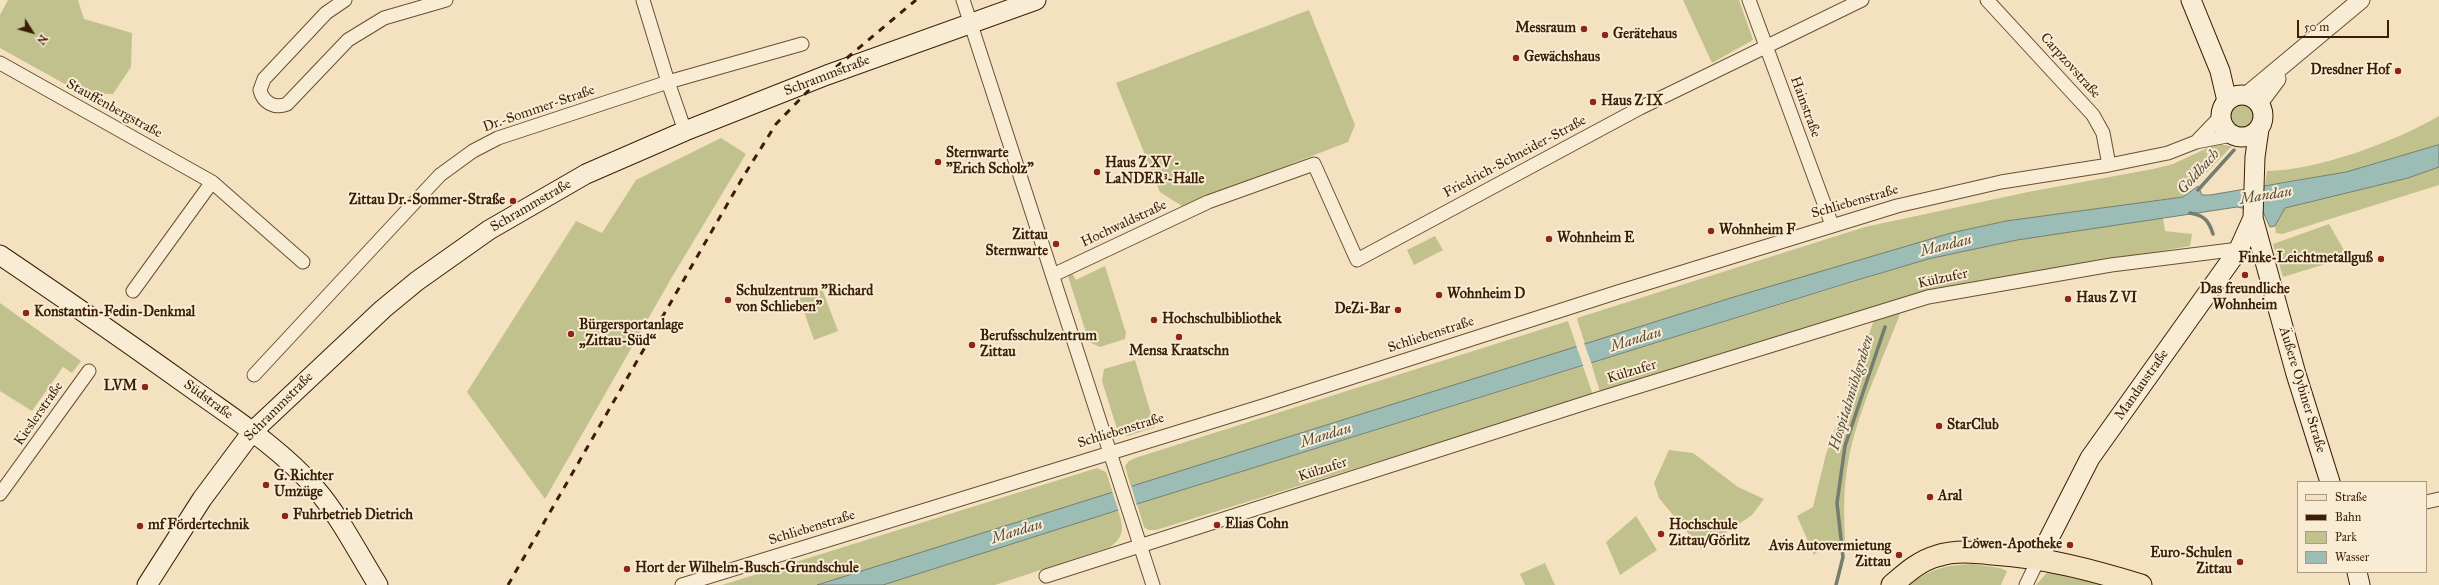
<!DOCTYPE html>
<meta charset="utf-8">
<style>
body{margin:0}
#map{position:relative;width:2439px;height:585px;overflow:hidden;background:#f4e1bf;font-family:"IM FELL Great Primer",serif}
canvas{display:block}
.legend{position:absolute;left:2297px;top:481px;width:130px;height:92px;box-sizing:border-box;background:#f8ecd5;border:1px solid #ac9a82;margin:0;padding:5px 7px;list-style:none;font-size:12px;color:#3b1e05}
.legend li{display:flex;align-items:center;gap:8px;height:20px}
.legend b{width:20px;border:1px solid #ac9a82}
.north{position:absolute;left:12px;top:12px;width:40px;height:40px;-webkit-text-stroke:3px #f8ecd5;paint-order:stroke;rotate:127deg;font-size:11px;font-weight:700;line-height:16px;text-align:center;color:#3b1e05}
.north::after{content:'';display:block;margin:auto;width:14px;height:18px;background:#3b1e05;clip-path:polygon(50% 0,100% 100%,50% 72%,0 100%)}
.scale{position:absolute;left:2297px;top:20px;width:92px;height:18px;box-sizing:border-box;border:2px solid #3b1e05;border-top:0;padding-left:5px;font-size:12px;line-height:14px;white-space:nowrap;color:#3b1e05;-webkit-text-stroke:3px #f8ecd5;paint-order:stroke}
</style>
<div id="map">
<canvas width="2439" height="585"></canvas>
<ul class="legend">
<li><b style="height:5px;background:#f4e1bf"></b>Straße</li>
<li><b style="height:5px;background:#3b1e05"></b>Bahn</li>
<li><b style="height:11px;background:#c1c18e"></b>Park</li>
<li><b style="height:11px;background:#9cbdb5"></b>Wasser</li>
</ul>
<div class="north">N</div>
<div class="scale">50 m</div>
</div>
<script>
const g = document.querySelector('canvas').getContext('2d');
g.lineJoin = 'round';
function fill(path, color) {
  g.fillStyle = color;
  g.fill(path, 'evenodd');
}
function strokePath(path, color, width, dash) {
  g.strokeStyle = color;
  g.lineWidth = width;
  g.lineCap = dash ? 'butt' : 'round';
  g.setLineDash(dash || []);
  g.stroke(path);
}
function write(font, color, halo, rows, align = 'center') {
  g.font = font + ' "IM FELL Great Primer",serif';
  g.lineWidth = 4;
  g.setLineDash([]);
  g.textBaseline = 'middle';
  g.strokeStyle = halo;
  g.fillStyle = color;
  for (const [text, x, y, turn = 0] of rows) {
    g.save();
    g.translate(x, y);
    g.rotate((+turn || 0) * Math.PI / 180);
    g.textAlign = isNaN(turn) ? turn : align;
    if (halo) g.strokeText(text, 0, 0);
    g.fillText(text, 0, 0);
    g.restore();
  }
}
const green = new Path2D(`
 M8,0H78L84,19L132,33L131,67L113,94L81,93L0,48V15Z
 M1683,0H1739L1753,40L1712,63Z
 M1309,10L1355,125L1348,142L1182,206L1160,192L1116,83Z
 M2230 116a12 12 0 1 1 24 0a12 12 0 1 1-24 0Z
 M2439,116V145L2346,172L2265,185L2267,171C2319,170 2394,142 2439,116Z
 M721,138L746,154L672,277L545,499L467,392L576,221L602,233L636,180Z
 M2216,144L2232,146L2183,197L2006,221L1951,233L1585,344L1578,322L1577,318L1865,227L2028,192L2153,169L2173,164Z
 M2439,167V185L2282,234L2276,233L2275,226L2285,208L2408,178Z
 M2163,218L2165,231L2192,234L2190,246L1927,292L1600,392L1591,363L1928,259L2017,240Z
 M2329,224L2348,257L2283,277L2273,244Z
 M1435,236L1443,250L1414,265L1407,250Z
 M1105,266L1126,333L1125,339L1100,347L1089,342L1068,276L1072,273L1076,280Z
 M822,289L838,331L814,340L799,298Z
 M0,303L81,361L72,373L63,367L32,411L0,391Z
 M1901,311C1883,360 1857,411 1848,463C1843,489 1844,516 1845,542H1830L1814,555L1797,516L1813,507L1826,454L1874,320Z
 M1568,321L1577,347L1131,487L1125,466L1129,461L1135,458Z
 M1135,360L1155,427L1128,436L1121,435L1118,432L1102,381L1104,369Z
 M1583,366L1593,395L1156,530H1148L1144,527L1137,504Z
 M1669,450L1693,453L1738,487L1764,499L1752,515L1701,549L1659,498L1654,483Z
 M1097,468L1106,472L1113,493L817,585H722Z
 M1118,510C1123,526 1126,536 1110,547L995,585H883Z
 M1636,516L1657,550L1620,575L1606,542Z
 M1545,563L1555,585H1525L1520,574Z
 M1972,564L2000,568L2007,571L2001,585H1909C1929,569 1947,565 1972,564Z
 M2052,567L2105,585H2036Z`);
const water = new Path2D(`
 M2439,145V167L2408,178L2285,208L2275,226L2270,227L2263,212L2237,207L2017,240L1928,259L1851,282L1137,504L883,585H817L1734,297L1951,233L2006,221L2183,197L2198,186L2202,195H2210L2346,172Z`);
const pier = new Path2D(`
 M1584,343L1592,365L1584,368L1576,345Z
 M1131,485L1137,506L1119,512L1112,491Z`);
const stream = new Path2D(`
 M2198,190L2234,150
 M2190,213C2204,215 2209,221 2213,234
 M1836,585L1843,557L1837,503L1845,446L1885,327`);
const minor = new Path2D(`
 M345,0L326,13L264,79L260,90C263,103 275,109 287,104L348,40L384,18L446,0
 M643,0L668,82L685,131
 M963,0L1153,585
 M1749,0L1832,225
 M1987,0L2093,115L2103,133L2109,165
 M0,63L212,182L303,262
 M2197,141L2221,116
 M1053,275L1208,202L1314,164L1357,260L1640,108L1862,0
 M133,291L212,182
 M254,375L440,175L473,151L498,138L668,82L802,44
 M0,494L89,371
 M2426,502L2439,499
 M1046,576L1598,399L1928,297L2111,265L2239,249
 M682,585L1266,405L1618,292L1897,206L2001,182L2109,165L2168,153L2196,142L2232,135
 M2026,585L2039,558`);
const tertiary = new Path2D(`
 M2247,95L2361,0
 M2259,103L2277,79`);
const secondary = new Path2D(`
 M2191,0L2220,71L2227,101
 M2221 116a21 21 0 1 1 42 0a21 21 0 1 1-42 0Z
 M2259,129L2255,157L2253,218L2296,374L2330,482
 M0,255C65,299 130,344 194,390C236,420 281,449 316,489C340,517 358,553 378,585
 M2039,558L2090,458L2239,249L2253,218
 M2357,572L2360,585
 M147,585L202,499L252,432L383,309L417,281L489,230L586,174L685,131L827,75L1036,0`);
const primary = new Path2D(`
 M1892,585C1906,573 1919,561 1937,556C1955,550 1974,552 1992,554C2043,557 2092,570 2141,585`);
const rail = new Path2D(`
 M508,585L743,177L776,124L809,90L916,0`);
const markers = [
 [1584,29,4,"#8f2418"],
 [1605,35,4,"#8f2418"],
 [1516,58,4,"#8f2418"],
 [2398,71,4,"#8f2418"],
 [1593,102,4,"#8f2418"],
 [938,162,4,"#8f2418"],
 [1097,172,4,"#8f2418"],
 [513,201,4,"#8f2418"],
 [1711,231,4,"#8f2418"],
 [1549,239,4,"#8f2418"],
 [1056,244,4,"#8f2418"],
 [2381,259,4,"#8f2418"],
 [2245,275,4,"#8f2418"],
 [1439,295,4,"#8f2418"],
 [2068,299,4,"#8f2418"],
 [728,300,4,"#8f2418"],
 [1398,310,4,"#8f2418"],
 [26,313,4,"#8f2418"],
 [1154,320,4,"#8f2418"],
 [571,334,4,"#8f2418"],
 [1179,337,4,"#8f2418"],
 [972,345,4,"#8f2418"],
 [145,387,4,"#8f2418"],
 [1939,426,4,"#8f2418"],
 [266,485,4,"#8f2418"],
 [1930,497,4,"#8f2418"],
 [285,516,4,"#8f2418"],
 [1217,525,4,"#8f2418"],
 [140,526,4,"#8f2418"],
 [1661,534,4,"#8f2418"],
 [2070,545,4,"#8f2418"],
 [1899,555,4,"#8f2418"],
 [2240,562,4,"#8f2418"],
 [627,569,4,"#8f2418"]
];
const poiNames = [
 ["Messraum",1576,29,"right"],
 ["Gerätehaus",1613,35],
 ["Gewächshaus",1524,58],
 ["Dresdner Hof",2390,71,"right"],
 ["Haus Z IX",1601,102],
 ["Sternwarte",946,154],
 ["\"Erich Scholz\"",946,170],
 ["Haus Z XV -",1105,164],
 ["LaNDER³-Halle",1105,180],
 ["Zittau Dr.-Sommer-Straße",505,201,"right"],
 ["Wohnheim F",1719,231],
 ["Zittau",1048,236,"right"],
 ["Sternwarte",1048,252,"right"],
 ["Wohnheim E",1557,239],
 ["Finke-Leichtmetallguß",2373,259,"right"],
 ["Das freundliche",2245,290,"center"],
 ["Wohnheim",2245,306,"center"],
 ["Schulzentrum \"Richard",736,292],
 ["von Schlieben\"",736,308],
 ["Wohnheim D",1447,295],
 ["Haus Z VI",2076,299],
 ["DeZi-Bar",1390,310,"right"],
 ["Konstantin-Fedin-Denkmal",34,313],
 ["Hochschulbibliothek",1162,320],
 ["Bürgersportanlage",579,326],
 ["„Zittau-Süd“",579,342],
 ["Berufsschulzentrum",980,337],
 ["Zittau",980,353],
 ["Mensa Kraatschn",1179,352,"center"],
 ["LVM",137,387,"right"],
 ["StarClub",1947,426],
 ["G. Richter",274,477],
 ["Umzüge",274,493],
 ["Aral",1938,497],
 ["Fuhrbetrieb Dietrich",293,516],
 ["Elias Cohn",1225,525],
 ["mf Fördertechnik",148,526],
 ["Hochschule",1669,526],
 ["Zittau/Görlitz",1669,542],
 ["Löwen-Apotheke",2062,545,"right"],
 ["Avis Autovermietung",1891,547,"right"],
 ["Zittau",1891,563,"right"],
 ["Euro-Schulen",2232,554,"right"],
 ["Zittau",2232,570,"right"],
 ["Hort der Wilhelm-Busch-Grundschule",635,569]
];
const streetNames = [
 ["Carpzovstraße",2070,66,48],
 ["Schrammstraße",827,76,-21],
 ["Hainstraße",1805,107,70],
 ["Stauffenbergstraße",114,109,29],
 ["Dr.-Sommer-Straße",539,109,-19],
 ["Friedrich-Schneider-Straße",1515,157,-28],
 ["Schliebenstraße",1855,202,-16],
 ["Schrammstraße",531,206,-30],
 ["Hochwaldstraße",1124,224,-25],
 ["Külzufer",1943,279,-12],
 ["Schliebenstraße",1431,335,-18],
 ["Külzufer",1632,372,-17],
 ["Mandaustraße",2142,385,-55],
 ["Äußere Oybiner Straße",2302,390,73],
 ["Südstraße",208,400,36],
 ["Schrammstraße",279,407,-45],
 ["Kieslerstraße",39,414,-55],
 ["Schliebenstraße",1121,431,-17],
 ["Külzufer",1323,470,-18],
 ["Schliebenstraße",812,528,-17]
];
const waterNames = [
 ["Goldbach",2199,172,-48],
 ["Mandau",2266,196,-9],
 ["Mandau",1946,246,-14],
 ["Mandau",1636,340,-17],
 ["Hospitalmühlgraben",1852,393,-73],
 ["Mandau",1326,436,-17],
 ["Mandau",1017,532,-17]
];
fill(green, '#c1c18e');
fill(water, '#9cbdb5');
strokePath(water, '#757d6f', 1);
fill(pier, '#f4e1bf');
strokePath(stream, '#757d6f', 3.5);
strokePath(minor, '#694f34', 15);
strokePath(tertiary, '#694f34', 19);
strokePath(secondary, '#3b1e05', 21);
strokePath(primary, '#3b1e05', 23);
strokePath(minor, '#f8ecd5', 13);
strokePath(tertiary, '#f8ecd5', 17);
strokePath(secondary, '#f8ecd5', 19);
strokePath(primary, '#f4e1bf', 21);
strokePath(rail, '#3b1e05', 3, [7, 7]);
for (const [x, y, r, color] of markers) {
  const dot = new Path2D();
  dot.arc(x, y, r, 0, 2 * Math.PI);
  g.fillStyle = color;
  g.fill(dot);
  strokePath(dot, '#f8ecd5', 1.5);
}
write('bold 14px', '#3b1e05', '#f8ecd5', poiNames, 'left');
write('14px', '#3b1e05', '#f8ecd5', streetNames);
write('italic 15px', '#584e3a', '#f8ecd5', waterNames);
</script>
